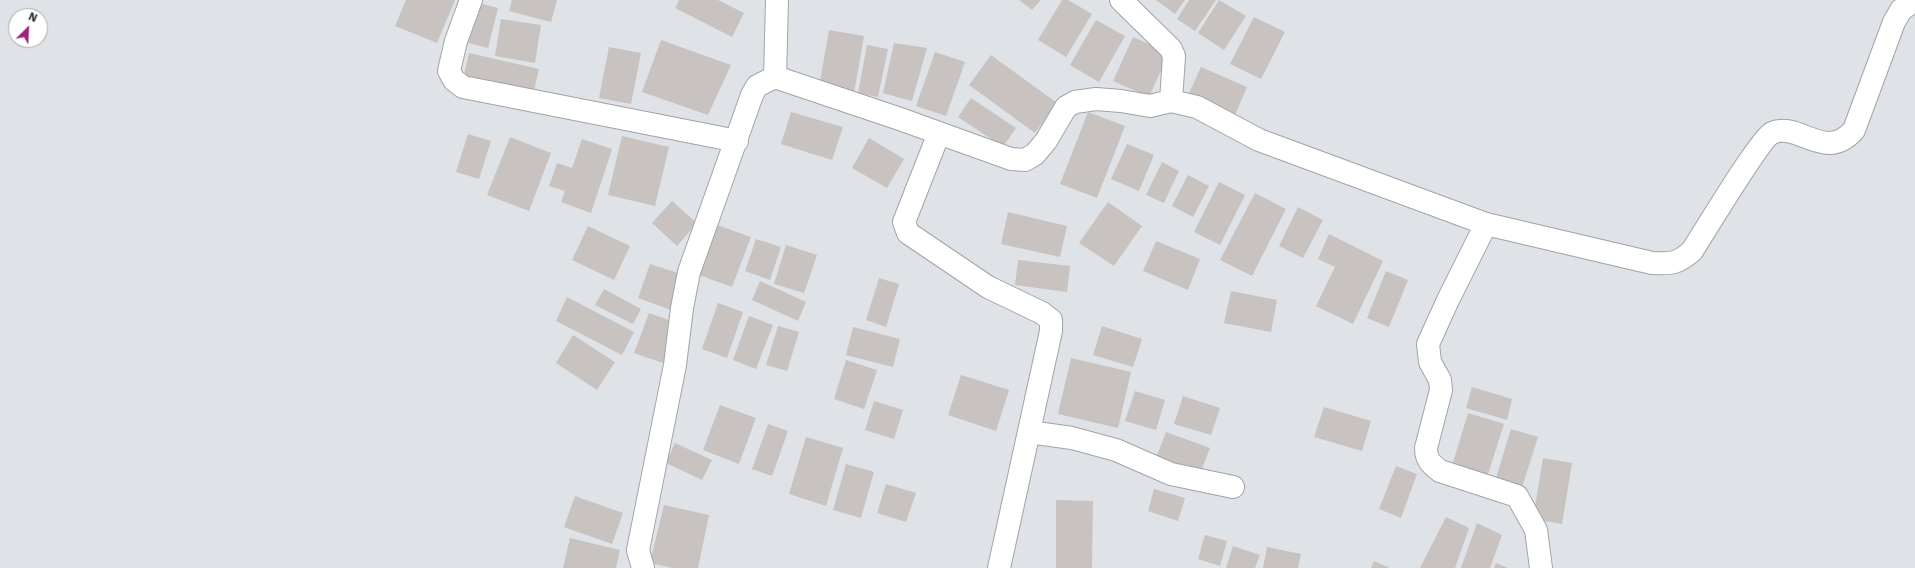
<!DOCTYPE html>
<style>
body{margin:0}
#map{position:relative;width:1915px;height:568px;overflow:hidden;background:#dfe2e7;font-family:"Work Sans",sans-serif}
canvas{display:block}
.north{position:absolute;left:8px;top:8px;width:40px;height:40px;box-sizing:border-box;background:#fff;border:1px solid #aaabab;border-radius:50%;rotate:24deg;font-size:11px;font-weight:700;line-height:16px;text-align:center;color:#2b2d2e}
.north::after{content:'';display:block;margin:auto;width:14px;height:18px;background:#9c227a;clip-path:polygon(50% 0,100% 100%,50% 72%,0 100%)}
</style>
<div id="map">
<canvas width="1915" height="568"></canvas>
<div class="north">N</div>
</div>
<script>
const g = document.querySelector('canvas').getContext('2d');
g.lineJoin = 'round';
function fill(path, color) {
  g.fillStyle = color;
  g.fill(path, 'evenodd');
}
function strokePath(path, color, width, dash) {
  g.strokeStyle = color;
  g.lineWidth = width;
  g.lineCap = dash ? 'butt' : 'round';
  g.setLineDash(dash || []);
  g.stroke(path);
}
const building = new Path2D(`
 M406,0H455L437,43L395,26Z
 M512,0H557L551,22L509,11Z
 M679,0H718L744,13L732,37L675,8Z
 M1019,0H1041L1032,10Z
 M1062,0H1068L1092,14L1066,57L1038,40Z
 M1156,0H1185L1175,14Z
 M1189,0H1216L1195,31L1177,19Z
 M1219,0L1246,16L1224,50L1198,33Z
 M476,2L498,8L488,48L465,42Z
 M1254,17L1285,32L1261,79L1230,64Z
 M501,19L541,25L535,63L495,56Z
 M1096,20L1125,36L1099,82L1070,65Z
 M829,30L864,36L854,93L819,87Z
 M1133,37L1169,53L1149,97L1113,81Z
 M661,40L731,65L708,115L642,92Z
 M894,43L927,48L912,101L883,93Z
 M867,45L888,49L878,97L858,93Z
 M609,47L641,53L631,104L599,98Z
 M935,52L965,62L946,116L916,106Z
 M469,53L539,69L532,99L462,84Z
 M991,55L1057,103L1035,133L969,85Z
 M1201,67L1247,87L1232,122L1185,102Z
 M971,98L1016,128L1003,147L958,117Z
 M791,112L843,127L832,160L781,144Z
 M1088,112L1125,126L1097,198L1060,184Z
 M468,134L491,141L479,179L456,172Z
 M622,136L669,147L655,206L608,195Z
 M510,137L551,153L529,211L487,195Z
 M869,138L904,159L887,188L852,168Z
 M582,139L612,149L591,213L561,202L565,191L549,186L557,163L572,168Z
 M1127,144L1154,155L1139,191L1111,179Z
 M1162,162L1179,171L1164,203L1146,195Z
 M1188,175L1209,186L1193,217L1172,206Z
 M1219,182L1245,195L1220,245L1194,232Z
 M1255,193L1286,209L1252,276L1220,260Z
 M672,201L697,223L677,246L652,223Z
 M1108,202L1142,226L1114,266L1079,243Z
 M1298,207L1323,220L1303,258L1279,246Z
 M1008,212L1067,226L1060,257L1001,244Z
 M717,225L751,237L732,287L699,275Z
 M588,226L630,246L614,280L572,260Z
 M1329,234L1383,261L1353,324L1316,306L1335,267L1318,259Z
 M756,239L781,247L770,280L745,271Z
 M1156,241L1200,259L1188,290L1143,271Z
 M786,245L817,255L804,293L774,284Z
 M1018,260L1070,266L1067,292L1015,285Z
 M650,264L687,276L674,311L638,298Z
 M1386,271L1408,280L1389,327L1367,318Z
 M879,278L899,284L886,327L866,320Z
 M760,281L806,302L798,321L752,300Z
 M604,289L641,309L633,324L595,305Z
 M1231,291L1277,300L1271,332L1224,323Z
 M567,297L634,332L622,355L556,321Z
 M718,303L743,312L727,358L702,349Z
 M649,313L677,323L663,363L634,353Z
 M749,316L773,325L756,369L733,360Z
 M778,326L799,332L787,371L766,365Z
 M1102,326L1142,339L1133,367L1093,355Z
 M853,327L900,339L893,367L846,355Z
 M573,335L615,362L597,390L556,363Z
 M1071,358L1131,372L1118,428L1058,414Z
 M846,360L877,370L864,409L834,399Z
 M961,375L1009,390L996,431L948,415Z
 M1472,387L1512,399L1507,420L1466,408Z
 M1135,391L1165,400L1156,430L1125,421Z
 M1183,396L1220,408L1211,435L1174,424Z
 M874,401L903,410L894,439L865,430Z
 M720,405L756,418L739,464L703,450Z
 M1324,407L1371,421L1362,451L1314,437Z
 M1468,413L1504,424L1486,480L1451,469Z
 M768,424L788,431L772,476L752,469Z
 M1511,429L1538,437L1522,487L1496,478Z
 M1166,432L1210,448L1200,474L1156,458Z
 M806,437L843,448L826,506L789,494Z
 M675,443L712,460L702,480L666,463Z
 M1543,458L1572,463L1562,524L1533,519Z
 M846,464L874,472L861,518L833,510Z
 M1396,466L1417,474L1401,518L1379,509Z
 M886,484L916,493L906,522L877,513Z
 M1154,489L1185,498L1178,521L1148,511Z
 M575,496L623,513L612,544L564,527Z
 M1056,500L1093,501L1092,568H1056Z
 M664,505L709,515L698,568H672L650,563Z
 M1446,517L1469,528L1455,568H1420Z
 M1477,523L1502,535L1490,568H1461Z
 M1205,535L1227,541L1220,566L1198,559Z
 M570,538L620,550L616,568H563Z
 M1233,546L1260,555L1255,568H1226Z
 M1267,547L1301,554L1298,568H1263Z
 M1374,561L1390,568H1371Z
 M1496,563L1508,568H1494Z`);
const street = new Path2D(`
 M471,0L456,41L449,71L454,80L463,87L737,141
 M1121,0L1171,49L1174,56L1171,101L1197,107L1259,140L1486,224L1652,263C1671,264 1677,264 1692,251C1703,234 1760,139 1772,133C1799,121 1825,163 1854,130L1894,22L1901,10L1915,0
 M775,77L777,0
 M939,133L904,222L908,233L988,287L1042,313L1051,320V331L999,568
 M1486,224L1448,300L1428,344L1430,362L1440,380L1441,390L1426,448C1426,460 1431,464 1440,471L1517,496L1536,530L1541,568
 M1029,432L1072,438L1116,450L1171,474L1233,487
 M643,568L638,550L675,365L682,308L689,272L752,95L757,86L775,77L900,119L1011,159L1025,160L1035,154L1046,141L1066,107L1075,102L1096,99L1121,101L1150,106L1171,101`);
fill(building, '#c8c2c1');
strokePath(street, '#a0a3a7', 24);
strokePath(street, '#fff', 22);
</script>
